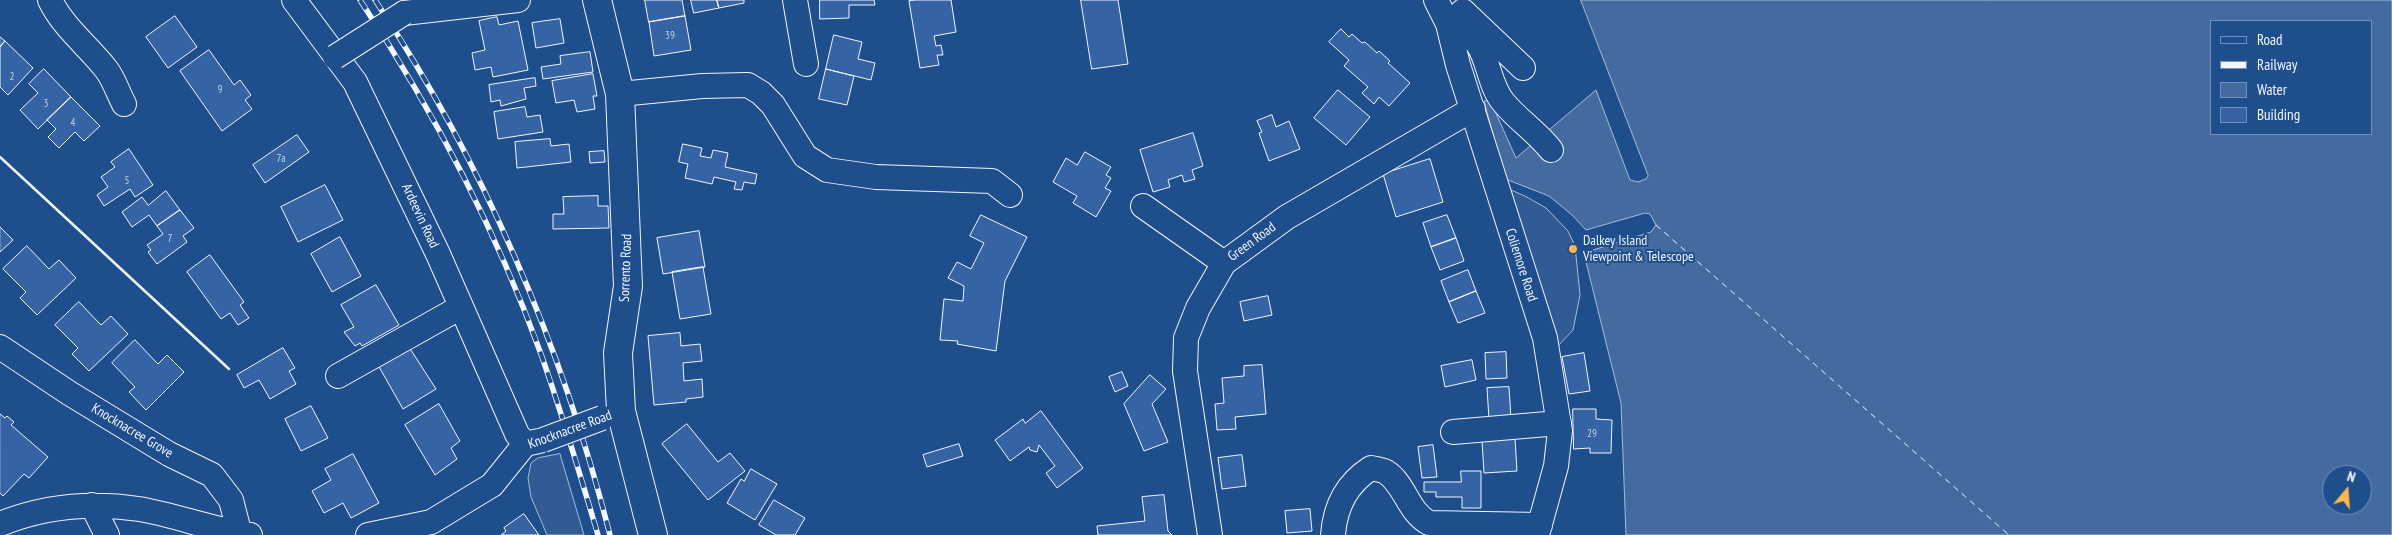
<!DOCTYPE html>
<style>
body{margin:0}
#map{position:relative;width:2392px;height:535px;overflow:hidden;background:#1f4e8c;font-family:"PT Sans Narrow",sans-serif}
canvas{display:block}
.legend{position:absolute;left:2210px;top:20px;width:162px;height:115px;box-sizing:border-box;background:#1f4e8c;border:1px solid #7391ba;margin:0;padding:6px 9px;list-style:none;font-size:15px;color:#f2f6ff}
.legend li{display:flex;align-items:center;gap:10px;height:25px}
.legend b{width:25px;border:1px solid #7391ba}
.north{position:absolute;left:2322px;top:465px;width:50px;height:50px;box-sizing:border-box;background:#1f4e8c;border:1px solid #7391ba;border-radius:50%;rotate:18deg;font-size:14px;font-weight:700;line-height:20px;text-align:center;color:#f2f6ff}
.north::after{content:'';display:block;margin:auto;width:18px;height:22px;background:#ffb74d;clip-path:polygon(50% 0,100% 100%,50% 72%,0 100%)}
</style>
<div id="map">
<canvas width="2392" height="535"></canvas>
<ul class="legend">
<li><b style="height:6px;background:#1f4e8c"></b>Road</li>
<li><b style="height:6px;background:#f2f6ff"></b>Railway</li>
<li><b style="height:14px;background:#446ba0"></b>Water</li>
<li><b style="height:14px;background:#3563a3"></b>Building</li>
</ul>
<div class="north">N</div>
</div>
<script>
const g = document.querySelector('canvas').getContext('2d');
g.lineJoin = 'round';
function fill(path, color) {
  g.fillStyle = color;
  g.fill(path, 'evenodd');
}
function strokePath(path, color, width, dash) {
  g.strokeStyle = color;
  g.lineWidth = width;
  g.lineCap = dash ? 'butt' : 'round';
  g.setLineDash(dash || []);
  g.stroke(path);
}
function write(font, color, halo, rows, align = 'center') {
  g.font = font + ' "PT Sans Narrow",sans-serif';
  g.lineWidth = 4;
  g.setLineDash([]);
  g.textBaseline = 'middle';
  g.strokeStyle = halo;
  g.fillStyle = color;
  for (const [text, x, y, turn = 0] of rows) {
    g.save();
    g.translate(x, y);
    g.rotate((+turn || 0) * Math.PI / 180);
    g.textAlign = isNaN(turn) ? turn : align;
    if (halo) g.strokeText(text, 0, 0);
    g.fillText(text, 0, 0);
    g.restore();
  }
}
const built = new Path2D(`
 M1504,187L1525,196L1546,208L1568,231L1575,246L1580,295L1573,330L1557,347Z
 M560,454L584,535H547L531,497L528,478L531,463L538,458Z`);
const water = new Path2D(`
 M1581,0H2392V535H1626L1621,403L1586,262L1593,250L1651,232L1656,225L1650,214L1645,213L1586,230L1572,215L1549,196L1508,180L1504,175L1484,101L1490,100L1516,158L1596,90L1630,180L1638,182L1646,179L1648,176ZM2211,21H2371V134H2211ZM2332,475H2362V505H2332Z`);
const ferry = new Path2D(`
 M1656,225L2009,535`);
const building = new Path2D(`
 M645,0H682L685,16L649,22Z
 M691,0H717L719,8L694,13Z
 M717,0H744V3L719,8Z
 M820,0H874L875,5H849V18L820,19Z
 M917,0H951L956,32L934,36L936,46L941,45L943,55H937L939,65L920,68L909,1Z
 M1081,0H1118L1128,64L1092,69Z
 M175,16L197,47L168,68L146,37Z
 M685,16L691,50L654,56L649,22Z
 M497,17L499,25L518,21L528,70L493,77L491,67L475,70L472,53L485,50L479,21Z
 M560,19L564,43L536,48L532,23Z
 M1341,29L1349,37L1352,34L1362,43L1365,42L1377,53L1379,51L1390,61L1388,63L1410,83L1389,106L1379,97L1374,104L1362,93L1368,87L1344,66L1349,60L1329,42Z
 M834,35L862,42L858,59L875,63L871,80L826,69Z
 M0,37L5,41L0,47Z
 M5,41L33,68L8,95L0,87V47Z
 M209,50L234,85L240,80L251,95L245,100L252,109L222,131L180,71Z
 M590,52L593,72L543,79L541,67L561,64L560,56Z
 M44,69L71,97L38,129L20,110L38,93L29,84Z
 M826,69L854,76L847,105L819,99Z
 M593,74L597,96H593L595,109L577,112L574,100L556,103L552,81Z
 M535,78L536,86L524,88L526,99L501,106L500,100L491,102L489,85Z
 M1338,90L1370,117L1346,145L1314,118Z
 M71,97L100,126L84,141L75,132L59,148L48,137L56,129L47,120Z
 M525,107L527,117L540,115L543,132L498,139L494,112Z
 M1272,115L1276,127L1289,121L1300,149L1269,161L1259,133L1262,132L1257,121Z
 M1193,133L1203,166L1192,170L1195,179L1184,182L1182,175L1168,180L1170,187L1153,192L1140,150Z
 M297,135L309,152L265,183L253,165Z
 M550,139L551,146L569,144L571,162L517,168L515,142Z
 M683,144L702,148L700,156L711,158L713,150L728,153L725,167L757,174L755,184L744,182L742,190L734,189L736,182L714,177L712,184L685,178L688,164L679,162Z
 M129,149L153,185L135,197L130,189L104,206L97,195L108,187L101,177L115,167L111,162Z
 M604,151L605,162L590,163L589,152Z
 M1085,152L1111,167L1106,175L1111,178L1105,188L1111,191L1096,217L1073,203L1077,196L1053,182L1066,158L1077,165Z
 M1430,159L1443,202L1396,217L1383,174Z
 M325,185L343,220L298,242L281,207Z
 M166,191L180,210L157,226L149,215L132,227L122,212L142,197L148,205Z
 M598,196V206H608L609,228L553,229V214H564L563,197Z
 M180,210L194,228L183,236L187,242L157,264L148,252L151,250L147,245L163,234L157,226Z
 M981,215L1027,237L1005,281L996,351L957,344L958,341L940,340L944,299L963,301L964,286L948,278L957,262L971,269L984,243L970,236Z
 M1447,215L1456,238L1431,247L1423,223Z
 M0,227L13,240L0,252Z
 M699,231L705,267L663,274L657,238Z
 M340,237L361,276L332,292L311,254Z
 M1456,238L1464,261L1440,270L1431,247Z
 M27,246L49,269L59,260L76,278L37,315L20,298L26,292L3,269Z
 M210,255L244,302L240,305L249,318L238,325L230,313L221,319L187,272Z
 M703,267L711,314L680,319L672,272Z
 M1468,270L1476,291L1449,302L1441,281Z
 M376,285L399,325L362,346L360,343L355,346L344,332L354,327L341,305Z
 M1476,291L1485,313L1458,323L1449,302Z
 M1268,296L1272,315L1244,321L1240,302Z
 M79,302L101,325L111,316L128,334L89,371L72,354L78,348L55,325Z
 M680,333L681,346L700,344L702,361L683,363L684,381L702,379L703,397L686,399V402L654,405L648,336Z
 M135,340L158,364L167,355L184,372L146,410L129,392L135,387L112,363Z
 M409,347L436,389L403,409L378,365Z
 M283,348L295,368L289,371L296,384L270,399L259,380L244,388L237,375Z
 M1506,352L1507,378L1486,379L1485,353Z
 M1584,353L1590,391L1569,394L1562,357Z
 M1472,360L1476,380L1445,387L1441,366Z
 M1262,365L1266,414L1235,417L1236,429L1217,430L1215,404L1224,403L1222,378L1244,376V366Z
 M1122,372L1128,386L1115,392L1109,377Z
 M1150,375L1166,389L1152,404L1168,442L1144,451L1124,404Z
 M1509,387L1511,418L1489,419L1487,388Z
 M439,404L460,441L451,448L457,459L435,475L405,425Z
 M311,406L328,438L301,451L285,419Z
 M1573,409H1596V419L1612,420L1611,453H1590V448L1574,449Z
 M1041,411L1083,468L1057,488L1046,473L1055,466L1039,445L1037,452L1030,450L1029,447L1010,461L995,440L1023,419L1025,423Z
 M0,414L5,418L7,416L14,422L11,425L48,457L29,478L24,474L3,496L0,493Z
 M687,424L718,462L730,453L745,471L708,500L662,444Z
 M1515,439L1517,471L1484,473L1482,441Z
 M959,444L963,456L927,467L923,455Z
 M1433,445L1437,477L1422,478L1418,447Z
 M353,454L379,503L351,518L343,503L324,513L312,491L331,480L325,469Z
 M1242,455L1246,486L1222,489L1218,458Z
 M751,469L777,484L755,520L727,503L741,479L744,481Z
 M1461,471H1481V508H1462V497H1436V492H1424V482H1461Z
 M1164,495L1168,531L1172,535H1098L1097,526L1145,521L1142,497Z
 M774,500L805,518L795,535H776L759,525Z
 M1310,509L1312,531L1287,533L1285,511Z
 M524,514L539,535H501L506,531L504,528Z`);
const minor = new Path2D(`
 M50,0C63,27 88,46 106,69C114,79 118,93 124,104
 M294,0L355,82L438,254L517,434L525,444
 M795,0L806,64
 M1436,0L1448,24L1458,65L1545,338L1560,431L1556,466L1537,535
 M404,13L518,0
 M1448,24C1458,29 1470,34 1477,43C1489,59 1489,86 1504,103C1518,120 1537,132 1551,150
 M1448,24L1463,11L1523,68
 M620,94L702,86L748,85L761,93L773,105L805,156L827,170L876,177L992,181L1010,195
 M1143,206L1224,263
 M0,347L69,393L169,454L212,475L231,500L240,535
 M338,376L461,307
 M1453,432L1559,423
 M92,505L107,535
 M0,524C44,506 92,502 139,509C176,515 212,530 250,535
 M368,535L431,522L492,485L525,444L539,441
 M1210,535L1185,371L1186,338L1198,308L1224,263L1287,217L1473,109
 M1333,535C1335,507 1346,484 1371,468C1375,469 1382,470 1386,472C1405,484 1408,512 1429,523L1540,525`);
const major = new Path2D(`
 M597,0L620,94L628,286L618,353L621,411L653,535`);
const rail = new Path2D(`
 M360,0C433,110 496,230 541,354C562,414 580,474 598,535
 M375,0C483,162 562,346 610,535`);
const minorBridge = new Path2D(`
 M335,57L404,13
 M543,440L602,418`);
const wall = new Path2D(`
 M0,157L229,369`);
const markers = [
 [1573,249,5,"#ffb74d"]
];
const numberNames = [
 ["39",670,36],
 ["2",12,77],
 ["9",220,90],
 ["3",46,104],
 ["4",73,123],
 ["7a",281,159],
 ["5",127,181],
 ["7",170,239],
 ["29",1592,434]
];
const streetNames = [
 ["Ardeevin Road",420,216,65],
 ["Green Road",1252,242,-36],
 ["Coliemore Road",1521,265,72],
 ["Sorrento Road",626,268,-88],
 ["Knocknacree Road",570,430,-20],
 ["Knocknacree Grove",132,431,31]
];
const poiNames = [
 ["Dalkey Island",1583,241],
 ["Viewpoint & Telescope",1583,257]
];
fill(built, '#305b95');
strokePath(built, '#a8bbd7', 1);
fill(water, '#446ba0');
strokePath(water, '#a8bbd7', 1);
strokePath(ferry, '#f2f6ff', 1, [6, 5]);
fill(building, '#3563a3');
strokePath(building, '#f2f6ff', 1);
strokePath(minor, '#f2f6ff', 26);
strokePath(major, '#f2f6ff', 30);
strokePath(minor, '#1f4e8c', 24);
strokePath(major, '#1f4e8c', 28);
strokePath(rail, '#f2f6ff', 5.5);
strokePath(rail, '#1f4e8c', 4, [11]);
strokePath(minorBridge, '#f2f6ff', 26, []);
strokePath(minorBridge, '#1f4e8c', 24);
strokePath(wall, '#f2f6ff', 2.5);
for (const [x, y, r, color] of markers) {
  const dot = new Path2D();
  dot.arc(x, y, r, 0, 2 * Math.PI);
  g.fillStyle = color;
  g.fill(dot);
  strokePath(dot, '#1f4e8c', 2);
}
write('11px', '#c3d1e8', null, numberNames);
write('14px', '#f2f6ff', '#1f4e8c', streetNames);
write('14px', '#f2f6ff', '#1f4e8c', poiNames, 'left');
</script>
